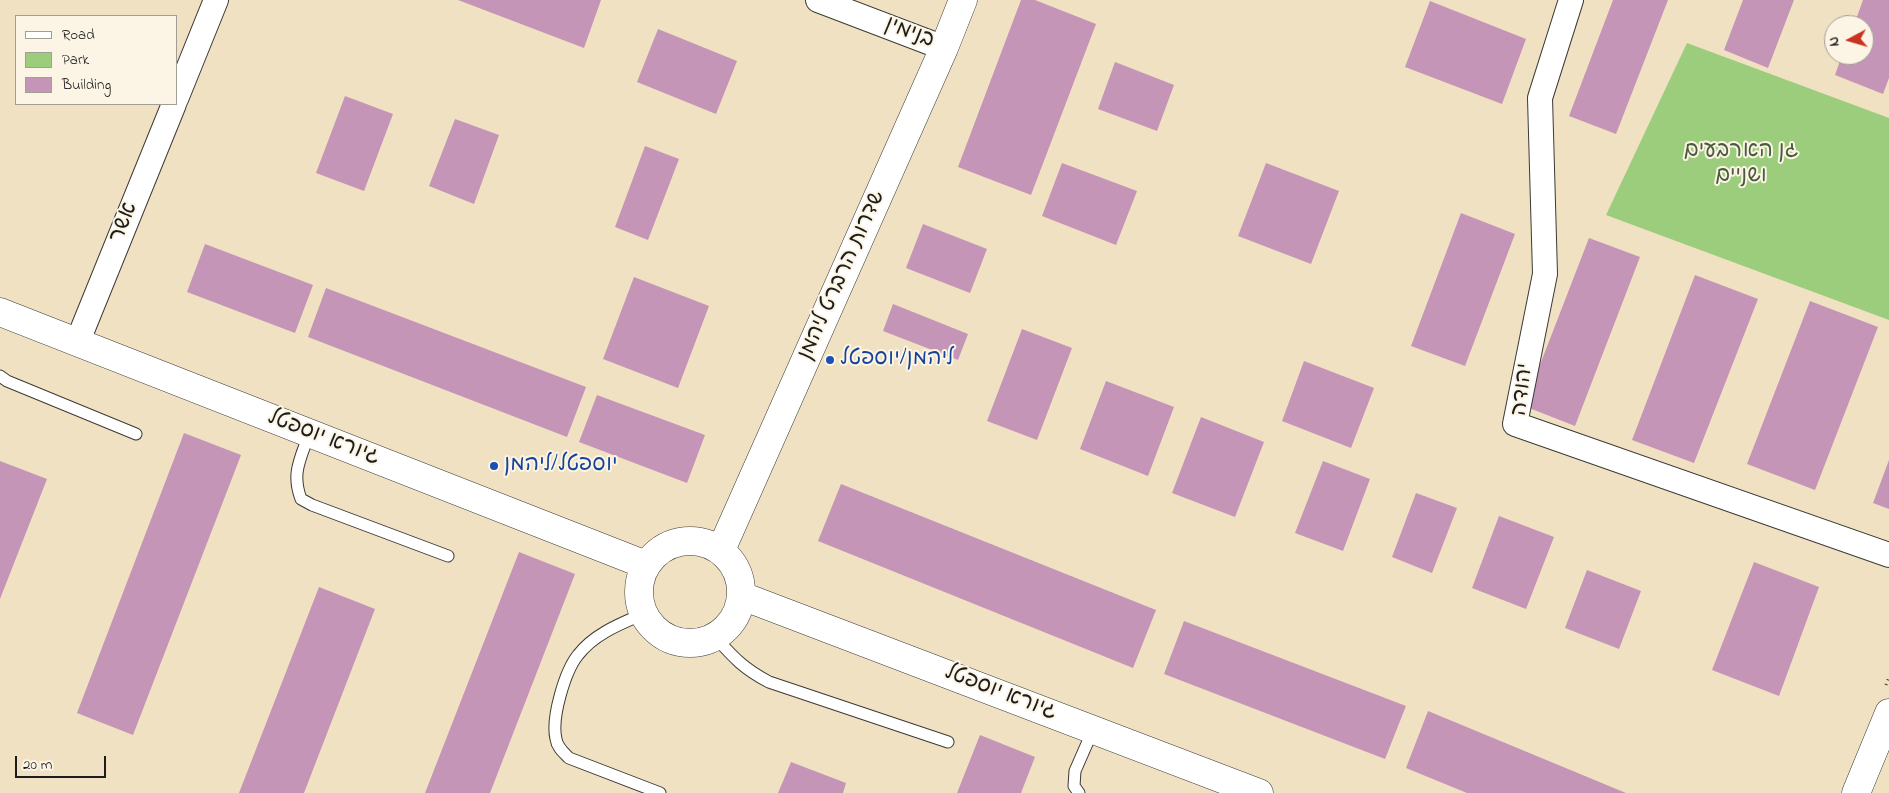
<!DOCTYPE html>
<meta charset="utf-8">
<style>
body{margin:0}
#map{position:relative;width:1889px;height:793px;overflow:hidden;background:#f1e1c3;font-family:"Indie Flower",sans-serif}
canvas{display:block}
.legend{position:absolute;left:15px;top:15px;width:162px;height:90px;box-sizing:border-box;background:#fcf5e5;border:1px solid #a29e95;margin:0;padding:6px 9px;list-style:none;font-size:15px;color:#1c1c1c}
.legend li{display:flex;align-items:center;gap:10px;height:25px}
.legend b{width:25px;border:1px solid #a29e95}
.north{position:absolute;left:1824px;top:15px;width:50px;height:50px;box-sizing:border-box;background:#fcf5e5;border:1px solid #a29e95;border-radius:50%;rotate:264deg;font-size:14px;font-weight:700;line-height:20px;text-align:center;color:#1c1c1c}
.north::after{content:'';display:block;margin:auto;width:18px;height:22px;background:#c8321e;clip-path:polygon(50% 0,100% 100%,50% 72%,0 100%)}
.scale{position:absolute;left:15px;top:756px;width:91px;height:22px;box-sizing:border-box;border:2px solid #1c1c1c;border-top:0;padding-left:6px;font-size:15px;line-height:18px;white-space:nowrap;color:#1c1c1c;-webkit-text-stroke:4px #fcf5e5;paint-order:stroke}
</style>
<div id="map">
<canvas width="1889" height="793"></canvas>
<ul class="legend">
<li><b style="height:6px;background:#fff"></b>Road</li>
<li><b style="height:14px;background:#9ccd7c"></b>Park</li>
<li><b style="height:14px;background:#c495b6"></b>Building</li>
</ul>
<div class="north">N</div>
<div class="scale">20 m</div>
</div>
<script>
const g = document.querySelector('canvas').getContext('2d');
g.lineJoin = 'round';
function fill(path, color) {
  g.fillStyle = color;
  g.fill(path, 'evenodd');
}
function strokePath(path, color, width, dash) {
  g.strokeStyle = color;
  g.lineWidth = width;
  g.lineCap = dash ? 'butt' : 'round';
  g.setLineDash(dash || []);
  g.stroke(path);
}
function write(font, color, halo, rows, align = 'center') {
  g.font = font + ' "Indie Flower","Playpen Sans Hebrew",sans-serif';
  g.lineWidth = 4;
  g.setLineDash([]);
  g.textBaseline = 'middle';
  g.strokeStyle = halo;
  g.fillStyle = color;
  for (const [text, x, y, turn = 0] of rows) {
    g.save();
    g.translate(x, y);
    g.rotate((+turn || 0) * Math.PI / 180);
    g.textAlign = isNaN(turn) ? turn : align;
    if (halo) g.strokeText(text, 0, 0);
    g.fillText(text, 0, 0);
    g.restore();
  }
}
const green = new Path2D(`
 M1687,43L1889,118V320L1606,215Z`);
const building = new Path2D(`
 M458,0H601L584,48Z
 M1021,0H1035L1096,24L1031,195L958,167Z
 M1613,0H1668L1616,134L1569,116Z
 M1743,0H1794L1768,68L1724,50Z
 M1863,0H1889V78L1883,94L1835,75L1842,55H1864V25H1854Z
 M1430,1L1526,39L1502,104L1405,67Z
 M658,29L737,61L716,114L637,82Z
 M1115,62L1174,85L1157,131L1098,109Z
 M345,96L393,114L364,191L316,173Z
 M455,119L499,135L474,204L429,186Z
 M645,146L679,159L648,240L615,227Z
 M1062,163L1137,191L1116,245L1042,216Z
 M1266,163L1339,191L1311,264L1238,236Z
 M1461,213L1515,234L1465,366L1411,346Z
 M923,224L987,249L970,293L906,268Z
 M1589,238L1640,257L1575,426L1524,406Z
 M205,244L313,285L295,333L187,292Z
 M1695,275L1758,299L1694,463L1632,440Z
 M634,277L709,306L678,388L603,359Z
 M326,288L586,387L567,437L308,337Z
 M1810,301L1878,327L1815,490L1747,464Z
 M893,304L968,334L958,360L883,331Z
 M1022,329L1072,348L1037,440L987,421Z
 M1304,361L1374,388L1351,448L1282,421Z
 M1106,381L1174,407L1148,476L1080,449Z
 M597,395L705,435L687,483L579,442Z
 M1201,417L1264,442L1235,517L1172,493Z
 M184,433L241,455L133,735L77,713Z
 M1889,460V509L1873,503Z
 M0,461L47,479L0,599Z
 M1323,461L1370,479L1343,551L1295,533Z
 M841,484L1156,610L1133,668L818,541Z
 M1416,493L1457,508L1432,573L1392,557Z
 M1499,516L1554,537L1526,609L1472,588Z
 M519,552L575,574L490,793H425Z
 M1754,562L1819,587L1779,696L1712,670Z
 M1587,570L1641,591L1619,649L1565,628Z
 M319,587L375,609L304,793H239Z
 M1184,621L1406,706L1385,759L1164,674Z
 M1428,711L1626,793H1467L1406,768Z
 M980,735L1035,757L1021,793H957Z
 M791,762L846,783L843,793H778Z`);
const path = new Path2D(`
 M1886,685L1889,677`);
const service = new Path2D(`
 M0,376L7,381L136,434
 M309,434C301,458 291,473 301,499L312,505L448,556
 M643,614C620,624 594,634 578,655C565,671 551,718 556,739C557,747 563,752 569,758L660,793
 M715,637C734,658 744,669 769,682L948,742
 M1079,793L1074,786L1075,771L1093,730`);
const minor = new Path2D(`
 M818,0L944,48
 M1571,0L1540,98L1545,274L1515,424L1889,555
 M176,99L216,0
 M77,343L174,104`);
const tertiary = new Path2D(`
 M0,312L646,565
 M639 592a51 51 0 1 1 102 0a51 51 0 1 1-102 0Z
 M721,550L944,48L963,0
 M742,596L1259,793
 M1856,793L1889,713`);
const markers = [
 [830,360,5,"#1a4fb4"],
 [494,466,5,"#1a4fb4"]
];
const streetNames = [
 ["בנימין",909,34,21],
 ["אשר",125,223,-68],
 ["שדרות הרברט ליהמן",843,276,-66],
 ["יהודה",1524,390,-83],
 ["גיורא יוספטל",323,439,21],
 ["גיורא יוספטל",1000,694,21]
];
const parkNames = [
 ["גן הארבעים",1741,152],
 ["ושניים",1741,177]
];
const transitNames = [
 ["ליהמן/יוספטל",840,360],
 ["יוספטל/ליהמן",504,466]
];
fill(green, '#9ccd7c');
fill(building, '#c495b6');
strokePath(service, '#3c3a35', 13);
strokePath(minor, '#3c3a35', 26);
strokePath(tertiary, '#3c3a35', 29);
strokePath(path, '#3c3a35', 3, [1, 4]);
strokePath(service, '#fff', 11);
strokePath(minor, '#fff', 24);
strokePath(tertiary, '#fff', 28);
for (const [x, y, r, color] of markers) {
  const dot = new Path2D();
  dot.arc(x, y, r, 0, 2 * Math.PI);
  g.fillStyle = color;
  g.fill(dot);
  strokePath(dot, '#fcf5e5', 2);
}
write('22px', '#1c1c1c', '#fcf5e5', streetNames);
write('22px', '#495a3e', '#fcf5e5', parkNames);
write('22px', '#164399', '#fcf5e5', transitNames, 'left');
</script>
